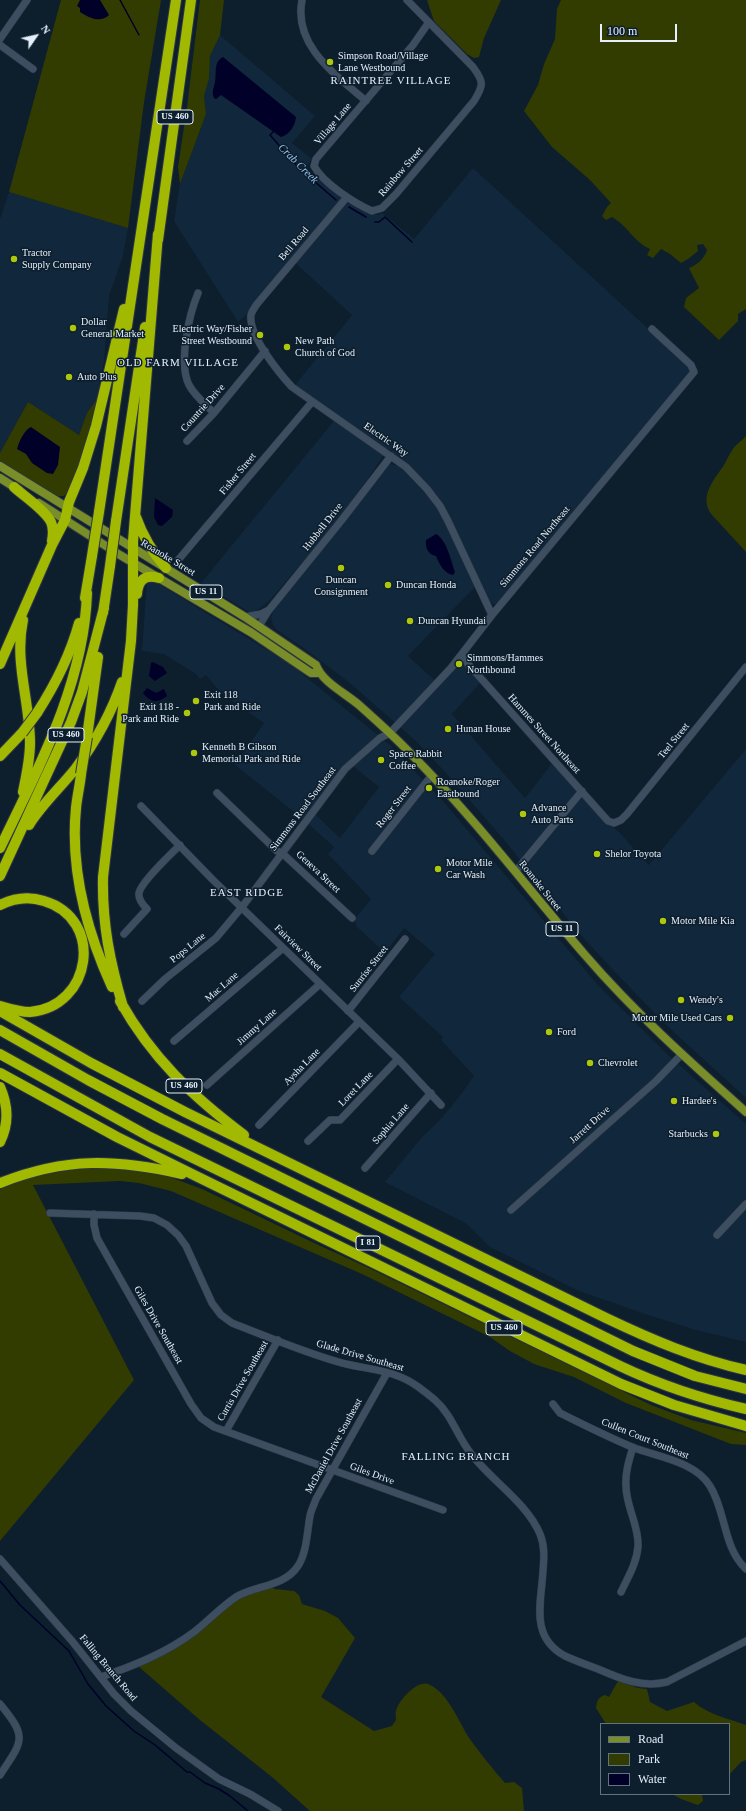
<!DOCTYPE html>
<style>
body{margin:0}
#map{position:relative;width:746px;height:1811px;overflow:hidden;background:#0d1e2d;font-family:Georgia,serif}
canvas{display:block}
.legend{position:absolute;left:600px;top:1723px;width:130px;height:72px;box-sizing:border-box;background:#0d1e2d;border:1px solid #63727f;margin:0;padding:5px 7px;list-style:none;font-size:12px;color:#e5f0fb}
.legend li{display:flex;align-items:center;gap:8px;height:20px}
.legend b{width:20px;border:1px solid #63727f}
.north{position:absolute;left:16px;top:16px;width:40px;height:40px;-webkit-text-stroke:3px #0d1e2d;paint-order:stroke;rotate:56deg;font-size:11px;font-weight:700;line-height:16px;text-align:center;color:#e5f0fb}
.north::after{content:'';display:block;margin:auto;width:14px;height:18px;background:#e5f0fb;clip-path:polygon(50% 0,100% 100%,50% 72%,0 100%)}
.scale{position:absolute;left:600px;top:24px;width:77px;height:18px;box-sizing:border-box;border:2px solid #e5f0fb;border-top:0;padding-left:5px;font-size:12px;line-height:14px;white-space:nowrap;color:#e5f0fb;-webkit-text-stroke:3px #0d1e2d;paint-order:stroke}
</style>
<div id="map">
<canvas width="746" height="1811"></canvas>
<ul class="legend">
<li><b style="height:5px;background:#798e28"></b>Road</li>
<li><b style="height:11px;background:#333c00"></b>Park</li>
<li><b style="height:11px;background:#000028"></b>Water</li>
</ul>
<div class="north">N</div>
<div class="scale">100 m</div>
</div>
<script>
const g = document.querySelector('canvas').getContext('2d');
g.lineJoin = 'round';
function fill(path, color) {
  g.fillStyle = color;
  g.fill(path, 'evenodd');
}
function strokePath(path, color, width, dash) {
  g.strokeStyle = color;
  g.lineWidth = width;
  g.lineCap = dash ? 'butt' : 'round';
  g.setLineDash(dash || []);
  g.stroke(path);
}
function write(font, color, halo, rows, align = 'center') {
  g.font = font + ' Georgia,serif';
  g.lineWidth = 3;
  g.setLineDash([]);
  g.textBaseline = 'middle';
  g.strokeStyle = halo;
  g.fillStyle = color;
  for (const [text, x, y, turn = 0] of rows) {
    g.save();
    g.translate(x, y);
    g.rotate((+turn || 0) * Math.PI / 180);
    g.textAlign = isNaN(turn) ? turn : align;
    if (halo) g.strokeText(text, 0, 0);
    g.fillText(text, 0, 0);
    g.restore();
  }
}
const built = new Path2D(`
 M220,35L315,116L292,143L312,159L305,168L337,192L367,212L378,215L382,213L414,239L473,168L689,366V374L497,604H493L489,600L441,502L436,494L414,470L388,449L352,502L323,538L270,600L255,612H249L201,583L338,416L295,385L352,315L291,259L245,316L238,322L174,221L180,184L206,114L204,96L210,56Z
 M9,192L128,228L123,256L109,296L104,362L97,399L87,413L79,435L28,402L0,453V219Z
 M391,464L401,467L415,479L437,507L476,586L408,656L440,685L458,664L461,662L481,682L452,714L525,798L553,762L607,822L618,831L649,865L746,749V1098L665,1024L616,973L579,933L505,841L445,772L417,742L351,684L308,651L277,630L273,625L271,617L276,606L337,532L375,481L387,466Z
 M147,581L157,583L290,664L390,745L443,801L597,984L667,1054L746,1124V1342L696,1330L648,1315L579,1291L490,1247L467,1224L385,1182L422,1137L439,1121L459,1097L474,1076L441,1040L443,1037L399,997L435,954L404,928L385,953L356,926L355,919L371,899L328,854L334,847L307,823L314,813L340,838L379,787L348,762L303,819L235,765L264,723L221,693L206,675L200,679L196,674L164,654L142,651Z`);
const green = new Path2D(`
 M61,0H161L144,102L128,228L9,192Z
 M200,0H224L220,35L210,56L209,78L204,96L206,114L180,184L178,167L187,107Z
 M427,0H501L484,38L479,57L474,58L467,54L434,21Z
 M561,0H746V309L738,314V321L719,340L684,307L686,298L699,288L689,268C698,264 704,259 707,250L703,244L697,245L698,251L688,259L681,263L670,254L661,249L653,258L647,255L650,249C634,242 627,225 612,217L606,220L602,216L607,207L611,203L590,180L552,147L524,111L538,85L544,64L555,39L557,9Z
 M97,399C92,419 77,485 64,496H57L0,461V453L28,402L79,435L87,413Z
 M746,436V552L712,515C698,497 714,480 724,465C727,460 729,454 733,449C736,444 742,441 746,436Z
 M110,1166L159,1173L202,1189L312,1242L371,1269L651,1405L691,1420L746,1433V1445L731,1444L626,1403L574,1377L534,1364L510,1351L490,1337L362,1274L171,1191L139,1183L120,1181L33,1185L134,1380L0,1541V1188C39,1173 69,1169 110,1166Z
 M270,1587L275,1589L294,1591L299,1595L302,1604L325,1611L338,1618L355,1638L321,1697L374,1731L392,1726L396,1720C396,1717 395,1714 396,1711C398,1701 417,1680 428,1684C449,1692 460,1726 472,1742C482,1756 493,1769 505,1783L514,1782L522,1788L524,1811H310L272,1777L200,1720L138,1666L236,1600L246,1595Z
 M618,1681L638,1688L647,1689L650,1702L667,1711L694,1702C707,1714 729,1719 746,1725V1760L741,1762L729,1775V1724H606L596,1708C597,1701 598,1697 605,1695L609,1697Z
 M672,1794H702L703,1801L698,1805L681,1799Z`);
const water = new Path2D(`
 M80,0H100L109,15C100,24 88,17 80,12V8L77,6Z
 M223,57L296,117C295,126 290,134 281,137L221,95L216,99L214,98C211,92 214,88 215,82C217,73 213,62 223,57Z
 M31,427L60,447L58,465L53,474L47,473L32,463L26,454L17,449C19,442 24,430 31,427Z
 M155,498L173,510L172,517L162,526L158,525L154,517Z
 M436,534C447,540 451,561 455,572L453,575C445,574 439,564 436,556C428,555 425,547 426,540Z
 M153,662L163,667L167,673L155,681L149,676L151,663Z
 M147,688L156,693L164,689L167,696C158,703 151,703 143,693Z`);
const stream = new Path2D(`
 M120,0L139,35
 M274,131L270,135L299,168L336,200
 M349,207L366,217
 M375,222H379L385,217L412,242
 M0,1581L20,1605L69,1651L88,1684L106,1706L134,1731L155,1745L187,1772H190L205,1783L219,1789L230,1796L248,1811`);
const minor = new Path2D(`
 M302,0C293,46 336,75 366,101
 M407,0L473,67C484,82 484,85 474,101L396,194L382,208L372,211C354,203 323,183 314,166L316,159L413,45L429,22
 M0,39L27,0
 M0,45L33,69
 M347,197L257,304C255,307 252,311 251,315C248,335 279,373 292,387L406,467L427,489L440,506L448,521L492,615
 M198,293C189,315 178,363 189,385C195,396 205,404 214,413
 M187,441L214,413L265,351
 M179,559L312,402
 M245,617L261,614L269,610
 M259,626L269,610L341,521L391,456
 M461,656L608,821L614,823L621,820L627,814L746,667
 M217,793L277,851L282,853L352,918
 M141,806L212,879L398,1059L441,1105
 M372,851L432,775
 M515,872L582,791
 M124,934L147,909C143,905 138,899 139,893C141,882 171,854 180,845
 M142,1001L165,979L216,938L242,907L345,769L380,738L390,733L451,668L492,615L694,372L691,365L652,329
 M348,1011L405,939
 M174,1041L283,948
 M207,1085L320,984
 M259,1125L359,1022
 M308,1141L330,1120H340L398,1059
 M365,1168L431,1093
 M511,1210L656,1081L682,1054
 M50,1213L140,1216L154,1218L167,1225L178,1235L186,1246L212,1303L221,1315L232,1323C268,1337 305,1353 342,1363C361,1368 381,1369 398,1376C412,1381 424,1391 435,1400C453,1416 457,1437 472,1455C492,1481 527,1503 540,1534C545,1546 544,1558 543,1571C541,1604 530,1637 565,1656C576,1661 587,1665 598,1669C621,1679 642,1688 667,1682L746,1641
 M94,1214V1225L97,1238L191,1404L201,1418L214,1427L443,1510
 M717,1235L746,1204
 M553,1404L560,1413C584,1425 608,1437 632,1447C657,1457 695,1461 710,1486C726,1511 723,1548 746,1569
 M226,1431L278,1340
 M0,1559L72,1641L114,1694L131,1711L176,1748L219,1779L250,1794L278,1811
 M621,1592C628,1577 637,1563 638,1546C639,1525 626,1507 626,1486C625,1473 629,1460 633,1447
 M101,1677C133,1666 166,1653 194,1632C208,1621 221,1607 236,1597C256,1585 284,1587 298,1566C307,1552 307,1532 310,1516C311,1510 314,1505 316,1499L387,1373
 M0,1704C28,1738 23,1740 0,1775`);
const major = new Path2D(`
 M0,466L245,617L316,665C322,682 345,693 359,705C377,721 395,737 411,754C474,817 527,888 585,955C634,1012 690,1062 746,1112
 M0,478L19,490
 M39,503L120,555L252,633L311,673H319`);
const highway = new Path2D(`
 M158,240L191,0
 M14,487C25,497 45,510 51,522C54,528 53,535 52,541
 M99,512L176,0
 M136,517C143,537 152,552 166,568
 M116,521L145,327
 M137,594C138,580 145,574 159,578
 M85,598L92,556
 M103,613L110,566
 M0,664L52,545L65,520L69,502L83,468L96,426L124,309
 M37,713C55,685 70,656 79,623
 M87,737L98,657
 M0,756L22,733
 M81,774C80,785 77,797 76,808C70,869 87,932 112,987
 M23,792C26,777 30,760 30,743C30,702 14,662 23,620
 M29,825C42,804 61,787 76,768C96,741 111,714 122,682
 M0,848C39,767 84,684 87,593
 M0,876L71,722L82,692L104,608
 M0,905C14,898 29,896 44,901C105,919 92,1007 30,1012C20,1012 10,1009 0,1006
 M120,1001C152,1058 192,1096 244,1135
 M123,1007C110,962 102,924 103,877L131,641L133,605V541L158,234
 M0,1011L91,1063L185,1112L606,1318C652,1340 697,1359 746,1370
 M0,1030L88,1080L162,1119L633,1351L695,1376L746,1389
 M0,1054L150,1137L620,1366C660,1385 702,1399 746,1409
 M0,1073L117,1137L198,1177L621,1384L674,1405L746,1426
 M0,1087C8,1105 9,1124 0,1142
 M0,1183C66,1157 115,1159 182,1174`);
const highwayBridge = new Path2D(`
 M92,556L99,512
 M110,566L116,521
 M22,733L37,713
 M81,774L87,737`);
const markers = [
 [330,62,4,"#adc60e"],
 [14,259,4,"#adc60e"],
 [73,328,4,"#adc60e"],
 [260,335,4,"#adc60e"],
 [287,347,4,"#adc60e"],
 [69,377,4,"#adc60e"],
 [341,568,4,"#adc60e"],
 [388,585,4,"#adc60e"],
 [410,621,4,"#adc60e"],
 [459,664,4,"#adc60e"],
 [196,701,4,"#adc60e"],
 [187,713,4,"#adc60e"],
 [448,729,4,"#adc60e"],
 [194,753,4,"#adc60e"],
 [381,760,4,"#adc60e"],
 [429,788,4,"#adc60e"],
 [523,814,4,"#adc60e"],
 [597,854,4,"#adc60e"],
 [438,869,4,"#adc60e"],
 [663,921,4,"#adc60e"],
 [681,1000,4,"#adc60e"],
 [730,1018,4,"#adc60e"],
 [549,1032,4,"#adc60e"],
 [590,1063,4,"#adc60e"],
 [674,1101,4,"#adc60e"],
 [716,1134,4,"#adc60e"]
];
const shields = [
 [175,117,36],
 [206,592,32],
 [66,735,36],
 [562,929,32],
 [184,1086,36],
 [368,1243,24],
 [504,1328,36]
];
const shieldNames = [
 ["US 460",175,117],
 ["US 11",206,592],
 ["US 460",66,735],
 ["US 11",562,929],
 ["US 460",184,1086],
 ["I 81",368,1243],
 ["US 460",504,1328]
];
const poiNames = [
 ["Simpson Road/Village",338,56],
 ["Lane Westbound",338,68],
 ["Tractor",22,253],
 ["Supply Company",22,265],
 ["Dollar",81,322],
 ["General Market",81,334],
 ["Electric Way/Fisher",252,329,"right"],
 ["Street Westbound",252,341,"right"],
 ["New Path",295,341],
 ["Church of God",295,353],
 ["Auto Plus",77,377],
 ["Duncan",341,580,"center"],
 ["Consignment",341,592,"center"],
 ["Duncan Honda",396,585],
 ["Duncan Hyundai",418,621],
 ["Simmons/Hammes",467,658],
 ["Northbound",467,670],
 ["Exit 118",204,695],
 ["Park and Ride",204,707],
 ["Exit 118 -",179,707,"right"],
 ["Park and Ride",179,719,"right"],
 ["Hunan House",456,729],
 ["Kenneth B Gibson",202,747],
 ["Memorial Park and Ride",202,759],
 ["Space Rabbit",389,754],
 ["Coffee",389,766],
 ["Roanoke/Roger",437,782],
 ["Eastbound",437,794],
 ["Advance",531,808],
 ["Auto Parts",531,820],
 ["Shelor Toyota",605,854],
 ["Motor Mile",446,863],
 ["Car Wash",446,875],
 ["Motor Mile Kia",671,921],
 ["Wendy's",689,1000],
 ["Motor Mile Used Cars",722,1018,"right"],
 ["Ford",557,1032],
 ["Chevrolet",598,1063],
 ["Hardee's",682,1101],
 ["Starbucks",708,1134,"right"]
];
const streetNames = [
 ["Village Lane",333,124,-50],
 ["Rainbow Street",401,172,-49],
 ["Bell Road",294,244,-50],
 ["Countrie Drive",203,408,-48],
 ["Electric Way",386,440,35],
 ["Fisher Street",238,474,-50],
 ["Hubbell Drive",323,527,-52],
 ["Simmons Road Northeast",535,547,-50],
 ["Roanoke Street",168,558,31],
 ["Hammes Street Northeast",544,734,48],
 ["Teel Street",674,741,-51],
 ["Roger Street",394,807,-52],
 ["Simmons Road Southeast",303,809,-53],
 ["Geneva Street",318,872,43],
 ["Roanoke Street",540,886,51],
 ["Pops Lane",188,948,-39],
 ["Fairview Street",298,948,44],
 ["Sunrise Street",369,969,-52],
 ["Mac Lane",222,987,-41],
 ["Jimmy Lane",257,1027,-42],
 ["Aysha Lane",302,1067,-46],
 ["Loret Lane",356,1089,-46],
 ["Sophia Lane",391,1124,-49],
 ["Jarrett Drive",590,1125,-42],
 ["Giles Drive Southeast",158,1325,60],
 ["Glade Drive Southeast",360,1356,16],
 ["Curtis Drive Southeast",243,1381,-60],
 ["Cullen Court Southeast",645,1439,22],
 ["McDaniel Drive Southeast",334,1446,-61],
 ["Giles Drive",372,1474,20],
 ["Falling Branch Road",108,1668,50]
];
const neighbourhoodNames = [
 ["RAINTREE VILLAGE",391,81],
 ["OLD FARM VILLAGE",178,363],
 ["EAST RIDGE",247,893],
 ["FALLING BRANCH",456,1457]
];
const waterNames = [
 ["Crab Creek",298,164,45]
];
fill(built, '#11273c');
fill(green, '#333c00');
fill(water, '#000028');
strokePath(stream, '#000028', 1.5);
strokePath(minor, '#2e3643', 8);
strokePath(major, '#2e3643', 10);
strokePath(highway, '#2e3643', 12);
strokePath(minor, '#3c4e60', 7);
strokePath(major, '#798e28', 8);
strokePath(highway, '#a2b902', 10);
strokePath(highwayBridge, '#2e3643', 12, []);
strokePath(highwayBridge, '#a2b902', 10);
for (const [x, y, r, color] of markers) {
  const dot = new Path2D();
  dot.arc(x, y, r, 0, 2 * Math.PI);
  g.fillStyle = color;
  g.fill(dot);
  strokePath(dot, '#0d1e2d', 1.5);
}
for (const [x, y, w] of shields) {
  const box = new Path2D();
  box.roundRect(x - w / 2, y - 7, w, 14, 3);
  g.fillStyle = '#0d1e2d';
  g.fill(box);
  strokePath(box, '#e5f0fb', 1);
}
write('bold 9px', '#e5f0fb', null, shieldNames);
write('10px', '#e5f0fb', '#0d1e2d', poiNames, 'left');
write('10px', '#e5f0fb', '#0d1e2d', streetNames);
g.letterSpacing = '1px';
write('11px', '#e5f0fb', '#0d1e2d', neighbourhoodNames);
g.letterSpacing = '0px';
write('italic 11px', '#96c3f0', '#0d1e2d', waterNames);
</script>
